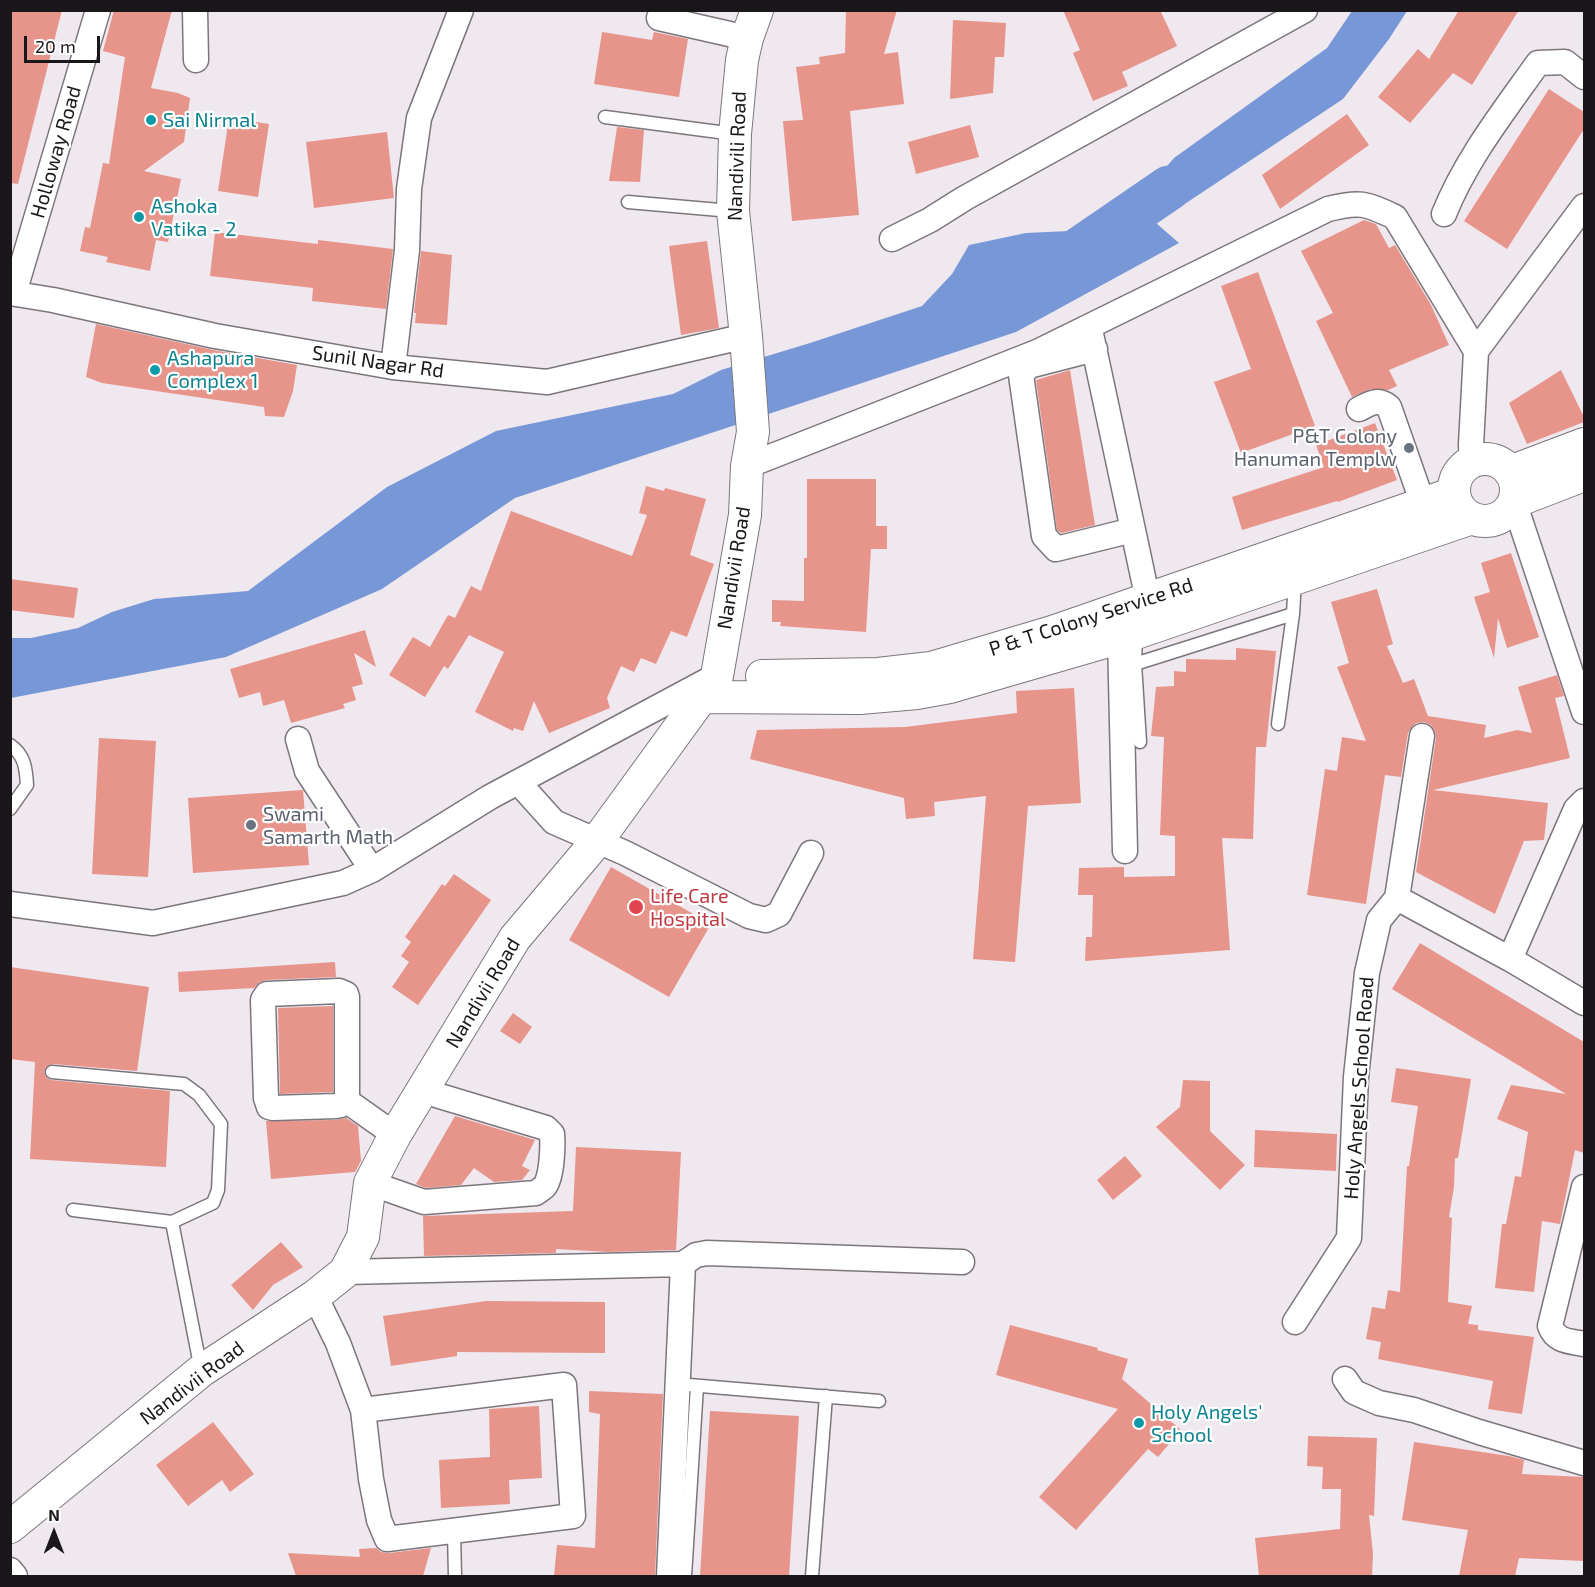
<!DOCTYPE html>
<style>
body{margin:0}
#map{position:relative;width:1595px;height:1587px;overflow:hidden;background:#efe8ef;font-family:"Exo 2",sans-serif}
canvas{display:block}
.frame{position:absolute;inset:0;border:12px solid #1a171a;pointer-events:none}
.north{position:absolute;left:24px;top:1503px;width:60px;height:60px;-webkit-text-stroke:4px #fff;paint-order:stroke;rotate:0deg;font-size:16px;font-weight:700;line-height:24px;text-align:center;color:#1a171a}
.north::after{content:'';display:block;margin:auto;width:21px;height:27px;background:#1a171a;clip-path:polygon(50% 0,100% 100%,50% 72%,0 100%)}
.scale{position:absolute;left:24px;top:36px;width:76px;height:27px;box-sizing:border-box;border:3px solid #1a171a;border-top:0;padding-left:8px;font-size:18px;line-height:21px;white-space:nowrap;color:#1a171a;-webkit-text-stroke:4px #fff;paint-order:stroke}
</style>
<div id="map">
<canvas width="1595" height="1587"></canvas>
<div class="frame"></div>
<div class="north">N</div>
<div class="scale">20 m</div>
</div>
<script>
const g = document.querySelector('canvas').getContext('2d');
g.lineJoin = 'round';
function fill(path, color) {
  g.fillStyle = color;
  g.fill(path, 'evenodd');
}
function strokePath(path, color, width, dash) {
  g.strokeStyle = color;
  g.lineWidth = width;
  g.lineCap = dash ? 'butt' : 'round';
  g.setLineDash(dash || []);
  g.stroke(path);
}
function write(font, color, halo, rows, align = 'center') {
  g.font = font + ' "Exo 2",sans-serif';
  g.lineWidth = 4.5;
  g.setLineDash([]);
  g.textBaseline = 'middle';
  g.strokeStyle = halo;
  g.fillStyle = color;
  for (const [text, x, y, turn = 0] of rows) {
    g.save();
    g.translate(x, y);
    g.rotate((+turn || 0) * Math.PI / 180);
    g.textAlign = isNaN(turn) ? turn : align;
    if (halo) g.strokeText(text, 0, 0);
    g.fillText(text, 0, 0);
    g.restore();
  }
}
const water = new Path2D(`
 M1352,11H1407L1389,39L1343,99L1156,223L1179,243L1016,332L515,498L382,589L226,657L11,698V638H31L78,628L112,612L154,599L248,591L387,487L496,431L673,394L721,370L810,343L922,306L952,274L969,245L1026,233L1112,229L1174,158L1327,48Z`);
const river = new Path2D(`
 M1058,264L1169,188`);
const building = new Path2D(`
 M10,10H62L18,184L10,183Z
 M114,10H172L151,88L178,93L190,98L184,142L144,171L181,179L168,242L156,240L150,271L106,262L108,257L80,251L85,227L90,228L103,163L109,164L125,57L103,51Z
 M846,10H897L884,54L898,52L904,104L850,111L859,215L792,221L783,121L803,120L796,67L820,64L819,57L845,53Z
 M1063,10H1160L1177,46L1122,72L1128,86L1093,101L1073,53L1080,50Z
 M1459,10H1519L1472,85L1453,73L1410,123L1378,97L1418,49L1429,59Z
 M953,20L1006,23L1004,57H995L993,93L950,99Z
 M602,32L652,40L654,32L688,39L679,97L594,84Z
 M1549,89L1584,112V129L1507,249L1464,221Z
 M1347,114L1369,145L1280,209L1262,175Z
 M229,118L269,124L258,197L218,191Z
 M970,125L979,157L916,174L908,142Z
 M617,127L644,130L640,182L609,181Z
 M387,132L394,198L314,208L306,142Z
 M1364,220L1376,224L1389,248L1395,245L1431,305L1449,345L1389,370L1397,386L1388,390L1371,389L1352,397L1316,321L1333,313L1301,251Z
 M215,232L318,244V240L393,249L386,309L312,301L313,288L210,276Z
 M707,241L719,328L681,335L669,246Z
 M421,251L452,255L447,325L415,323L416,313H414Z
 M1258,272L1315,426L1241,453L1214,382L1251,369L1221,286Z
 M96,324L213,350L297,365L293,391L284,417L265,416L264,407L102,383L86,377Z
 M1070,370L1095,525L1061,533L1057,530L1036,380Z
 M1561,370L1584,417V422L1527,444L1509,403Z
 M1375,423L1397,480L1338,502L1337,501L1242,530L1232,497L1324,467L1316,445Z
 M807,479H876V526H887V549H871L866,632L780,626L781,622H772V600L804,601V558H807Z
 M646,486L664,491L665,488L706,499L690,555L714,564L687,637L671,631L656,664L641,658L634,672L621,666L607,698L610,708L549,733L534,701L523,731L514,728L513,731L475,712L504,652L469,635L448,669L444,666L425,697L389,675L413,637L430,647L448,615L455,618L471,586L481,591L511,511L632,556L647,515L639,513Z
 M1511,553L1539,637L1507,648L1498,618L1494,658L1474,597L1490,592L1481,563Z
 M10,579L78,588L74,618L10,610Z
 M1377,589L1393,644L1387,646L1403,683L1414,679L1428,716L1486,725L1484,738L1517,730L1532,733L1518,687L1557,675L1564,696L1555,698L1570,758L1433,790L1548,803L1544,840L1524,841L1495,914L1416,872L1436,738L1435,731L1431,725L1424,722L1416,723L1411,728L1408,733L1401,777L1385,775L1366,904L1307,895L1325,769L1337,771L1342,737L1366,741L1337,667L1349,663L1331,602Z
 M365,630L376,667L354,653L363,684L352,687L356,700L343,704L345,708L291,723L284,700L263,706L260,692L239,698L230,669Z
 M1236,648L1276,651L1266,747H1256L1253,839L1222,838L1230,950L1085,961L1086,937H1092L1093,895H1078L1079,868L1124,867V877L1175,876V836L1160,835L1164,737L1151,736L1156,687L1174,686V671L1186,672V659L1236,660Z
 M1074,688L1081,803L1028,806L1015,962L973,959L986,796L934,802L935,816L906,819L904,798L750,759L757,730L905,727L1017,713L1016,691Z
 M99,738L156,741L148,877L92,874Z
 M303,790L309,865L193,873L188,798Z
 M611,867L711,924L669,997L569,940Z
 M454,874L491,900L418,1005L392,987L409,962L401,956L411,942L405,937L442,884L445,886Z
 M1420,943L1584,1042V1153L1575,1150L1560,1224L1542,1221L1534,1292L1495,1288L1502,1224H1506L1515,1176L1521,1177L1528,1132L1497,1119L1511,1085L1566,1094L1392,989Z
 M335,962L336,977L266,980L260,982L254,988L179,992L178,972Z
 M10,967L149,987L137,1071L53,1064L46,1067L44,1072L47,1078L51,1080L170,1091L166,1167L30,1159L35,1062L10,1059Z
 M333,1006V1092L280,1094L278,1008Z
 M513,1013L532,1027L520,1044L500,1031Z
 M1396,1068L1471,1079L1458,1158H1455L1454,1187L1449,1217L1452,1218L1448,1302L1472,1306L1468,1324L1478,1325V1330L1534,1337L1522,1414L1488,1409L1493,1381L1378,1359L1381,1342L1366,1339L1372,1307L1385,1309L1388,1290L1400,1292L1407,1166H1409L1418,1106L1391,1102Z
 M1183,1080L1210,1081V1131L1245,1165L1220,1190L1156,1127L1180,1107Z
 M455,1116L535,1140L522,1166L530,1170L522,1180L494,1182L474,1168L461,1185L426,1188L416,1184Z
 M346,1118L358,1126L361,1161L355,1172L271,1179L266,1121L336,1120Z
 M1255,1130L1337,1134L1336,1171L1254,1167Z
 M576,1147L681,1152L676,1250L609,1252L556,1249V1253L424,1256L423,1216L573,1211Z
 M1125,1156L1142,1176L1113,1200L1097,1180Z
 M281,1242L303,1267L273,1285L253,1310L231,1285Z
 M486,1301L605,1302V1353L457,1352V1356L391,1366L383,1316Z
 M1010,1325L1098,1348L1097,1350L1128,1359L1122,1379L1181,1430L1158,1457L1148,1449L1076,1530L1039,1497L1118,1409L996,1375Z
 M589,1391L663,1394L655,1576H554L557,1545L595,1548L600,1414L589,1412Z
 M539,1406L542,1478L509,1480L510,1504L441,1508L439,1460L490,1457L489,1409Z
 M710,1411L799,1416L789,1576H700Z
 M213,1422L254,1474L230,1492L222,1480L188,1506L156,1465Z
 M1308,1436L1377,1438L1374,1516L1369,1515L1373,1554L1372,1576H1259L1255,1538L1340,1529L1341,1489H1322L1323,1467L1307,1466Z
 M1414,1442L1509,1456L1524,1460L1522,1474L1584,1477V1561L1519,1558L1515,1576H1459L1468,1530L1402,1520Z
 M376,1548L381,1552L389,1553L431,1548L423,1576H296L288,1553L360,1557L359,1549Z`);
const service = new Path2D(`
 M605,117L734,134
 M628,202L731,211
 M1136,634L1135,664L1140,742
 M1135,664L1293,614
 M1278,724L1293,614L1295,580
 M10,745C25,755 26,769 27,785L10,809
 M52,1072L184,1084L199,1095L221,1124L218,1190L213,1203L172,1222
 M73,1210L172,1222L201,1370
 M677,1384L879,1401
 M454,1531L455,1576
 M685,1576L697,1386
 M812,1576L826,1396`);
const minor = new Path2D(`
 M195,10L196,60
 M659,18L747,38
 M1444,214C1466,159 1504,111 1538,63L1565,62L1584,77
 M892,239L930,220L965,198L1305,10
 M10,293L53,300L215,336L393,367L547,382L746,336
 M14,293L98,10
 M1091,334L1148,600
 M1095,349L1029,366L1021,375L1044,536L1056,549L1133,530
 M393,367L407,250L409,189L419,118L461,10
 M1359,409C1371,403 1378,398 1389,407L1423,504
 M1472,462L1471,445L1476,351L1584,206
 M747,466L1037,352L1328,209C1360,201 1365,203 1395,217L1476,351
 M1514,502L1584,712
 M1120,637L1125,851
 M298,739L307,771L372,870
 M518,782L554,822L625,853L749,916L766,920L779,914L811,853
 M1397,898L1422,736
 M10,904L153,923L343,883L372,870L490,797L714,677
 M1510,959L1584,1003
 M347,1101V997L346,994L339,991L267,994L263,1000L266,1098L269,1107L273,1108L336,1106L341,1105L347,1101L395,1135
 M370,1183L424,1202L536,1193C537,1192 543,1188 544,1187C552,1179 553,1146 552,1134L546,1128L423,1091
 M1584,1187L1550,1326C1556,1342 1570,1341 1584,1344
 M683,1264L696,1255L707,1253L962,1262
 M345,1272L683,1264L669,1576
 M315,1296L338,1343L363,1410L371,1479L379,1520L387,1539L573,1516L564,1385L363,1410
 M1295,1322L1349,1238L1356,1077L1367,973L1379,920L1397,898L1510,959L1576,809L1584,801
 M1345,1379L1354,1392L1379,1403L1414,1410L1479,1432L1584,1463
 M10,1570L15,1576`);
const tertiary = new Path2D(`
 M1454 490a31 31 0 1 1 62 0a31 31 0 1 1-62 0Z
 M1510,472L1584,444
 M1514,502L1584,475
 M762,676L878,674L931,668L1052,632L1454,493
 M701,697L860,698L917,693L950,687L1136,633L1472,518
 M10,1527L201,1371L315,1296L345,1272L363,1237L370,1183L395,1135L515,938L597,841L717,676L745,515L747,466L753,432L746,336L733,211L735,134L742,60L747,38L757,10`);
const markers = [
 [151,120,6,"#0f9aa8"],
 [139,217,6,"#0f9aa8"],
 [155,370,6,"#0f9aa8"],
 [1409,448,6,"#6b7280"],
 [251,825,6,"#6b7280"],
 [636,907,8,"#e0444e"],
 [1139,1423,6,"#0f9aa8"]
];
const cultureNames = [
 ["Sai Nirmal",163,120],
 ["Ashoka",151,206],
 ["Vatika - 2",151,229],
 ["Ashapura",167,358],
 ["Complex 1",167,381],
 ["Holy Angels'",1151,1412],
 ["School",1151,1435]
];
const streetNames = [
 ["Holloway Road",56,152,-74],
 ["Nandivili Road",737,156,-88],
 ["Sunil Nagar Rd",378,362,8],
 ["Nandivii Road",734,568,-81],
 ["P & T Colony Service Rd",1091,617,-18],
 ["Nandivii Road",483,993,-59],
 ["Holy Angels School Road",1359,1088,-86],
 ["Nandivii Road",192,1383,-37]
];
const worshipNames = [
 ["P&T Colony",1397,436],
 ["Hanuman Templw",1397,459],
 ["Swami",263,814,"left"],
 ["Samarth Math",263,837,"left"]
];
const healthNames = [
 ["Life Care",650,896],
 ["Hospital",650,919]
];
fill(water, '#7797d7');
strokePath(river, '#7797d7', 45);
fill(building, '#e7948b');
strokePath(service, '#7c767c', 15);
strokePath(minor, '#7c767c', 27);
strokePath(tertiary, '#7c767c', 34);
strokePath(service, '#fff', 12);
strokePath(minor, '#fff', 24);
strokePath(tertiary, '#fff', 32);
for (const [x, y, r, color] of markers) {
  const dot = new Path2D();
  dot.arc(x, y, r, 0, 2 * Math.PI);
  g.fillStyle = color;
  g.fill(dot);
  strokePath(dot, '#fff', 2);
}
write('20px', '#0d838f', '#fff', cultureNames, 'left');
write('20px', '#1a171a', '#fff', streetNames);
write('20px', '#5b616d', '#fff', worshipNames, 'right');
write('20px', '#be3a42', '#fff', healthNames, 'left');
</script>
